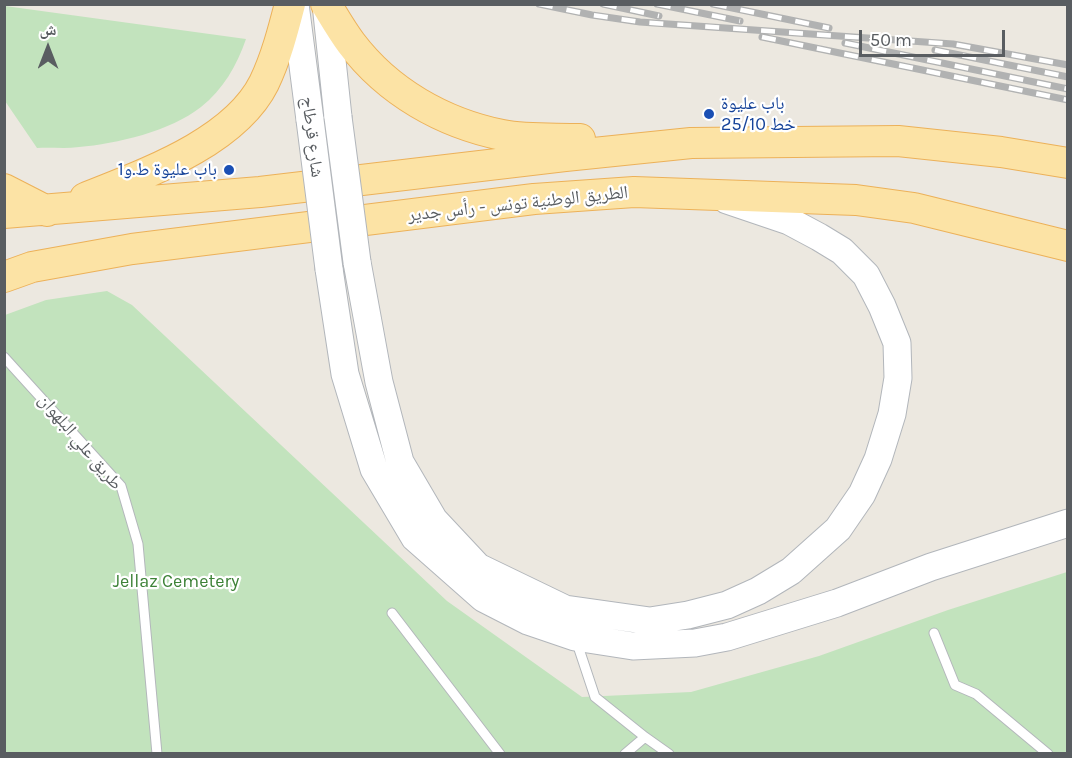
<!DOCTYPE html>
<meta charset="utf-8">
<style>
body{margin:0}
#map{position:relative;width:1072px;height:758px;overflow:hidden;background:#ece8e0;font-family:Karla,"Noto Naskh Arabic",sans-serif}
canvas{display:block}
.frame{position:absolute;inset:0;border:6px solid #595d61;pointer-events:none}
.north{position:absolute;left:18px;top:18px;width:60px;height:60px;-webkit-text-stroke:4px #fff;paint-order:stroke;rotate:0deg;font-size:16px;font-weight:700;line-height:24px;text-align:center;color:#595d61}
.north::after{content:'';display:block;margin:auto;width:21px;height:27px;background:#595d61;clip-path:polygon(50% 0,100% 100%,50% 72%,0 100%)}
.scale{position:absolute;left:859px;top:30px;width:146px;height:27px;box-sizing:border-box;border:3px solid #595d61;border-top:0;padding-left:8px;font-size:18px;line-height:21px;white-space:nowrap;color:#595d61;-webkit-text-stroke:4px #fff;paint-order:stroke}
</style>
<div id="map">
<canvas width="1072" height="758"></canvas>
<div class="frame"></div>
<div class="north">ش</div>
<div class="scale">50 m</div>
</div>
<script>
const g = document.querySelector('canvas').getContext('2d');
g.lineJoin = 'round';
function fill(path, color) {
  g.fillStyle = color;
  g.fill(path, 'evenodd');
}
function strokePath(path, color, width, dash) {
  g.strokeStyle = color;
  g.lineWidth = width;
  g.lineCap = dash ? 'butt' : 'round';
  g.setLineDash(dash || []);
  g.stroke(path);
}
function write(font, color, halo, rows, align = 'center') {
  g.font = font + ' Karla,"Noto Naskh Arabic",sans-serif';
  g.lineWidth = 4.5;
  g.setLineDash([]);
  g.textBaseline = 'middle';
  g.strokeStyle = halo;
  g.fillStyle = color;
  for (const [text, x, y, turn = 0] of rows) {
    g.save();
    g.translate(x, y);
    g.rotate((+turn || 0) * Math.PI / 180);
    g.textAlign = isNaN(turn) ? turn : align;
    if (halo) g.strokeText(text, 0, 0);
    g.fillText(text, 0, 0);
    g.restore();
  }
}
const green = new Path2D(`
 M4,6H5L246,39C237,65 223,90 201,107C171,131 116,144 79,147C65,149 51,147 37,148L5,101Z
 M107,291L132,305L447,601L582,697L691,692L819,656L948,610L1067,572V753L5,754V315L46,300Z`);
const lane = new Path2D(`
 M4,357L121,486L138,544L157,754
 M392,613L500,754
 M934,633L955,685L976,694L1048,754
 M576,640L595,697L645,737L669,754
 M625,754L645,737`);
const secondary = new Path2D(`
 M295,4L310,120
 M326,4L338,117
 M357,262L379,382L400,462L434,520L478,567L565,609L650,621L688,615L727,605L758,591L791,571L838,529L862,494L878,459L892,414L898,378L897,343L882,306L866,275L842,251L819,237L789,221L727,200
 M329,269L345,374L374,469L415,538L483,598L528,621L575,637L633,646L695,643L727,637L837,603L931,567L1068,523`);
const primary = new Path2D(`
 M326,4C334,17 342,31 351,43C388,92 443,123 502,135C527,140 555,138 580,139
 M4,189L47,211
 M85,198C144,174 234,143 264,83C276,58 283,31 290,4
 M4,213L260,192L565,156L691,143L898,141L1001,152L1068,163
 M4,277L32,267L132,249L534,199L634,192L856,200L914,208L1068,246`);
const rail = new Path2D(`
 M539,4L592,15L640,22L953,44L1068,65
 M603,4L659,16
 M657,4L740,21
 M713,4L829,28
 M762,37L1068,100
 M845,43L1068,89
 M935,50L1068,77`);
const secondaryBridge = new Path2D(`
 M338,117L357,262
 M310,120L329,269`);
const markers = [
 [709,114,6,"#1a4fb4"],
 [229,170,6,"#1a4fb4"]
];
const transitNames = [
 ["باب عليوة",721,104],
 ["خط 25/10",721,125],
 ["باب عليوة ط.و1",217,170,"right"]
];
const streetNames = [
 ["شارع قرطاج",312,137,83],
 ["الطريق الوطنية تونس - رأس جدير",518,204,-6],
 ["طريق علي البلهوان",80,442,50]
];
const parkNames = [
 ["Jellaz Cemetery",176,582]
];
fill(green, '#c2e3bd');
strokePath(lane, '#b3b7bb', 11);
strokePath(secondary, '#b2b6bb', 29);
strokePath(primary, '#ecb159', 32);
strokePath(lane, '#fff', 9);
strokePath(secondary, '#fff', 27);
strokePath(primary, '#fce3a5', 30);
strokePath(rail, '#b1b2b2', 7);
strokePath(rail, '#fff', 4.5, [14]);
strokePath(secondaryBridge, '#b2b6bb', 29, []);
strokePath(secondaryBridge, '#fff', 27);
for (const [x, y, r, color] of markers) {
  const dot = new Path2D();
  dot.arc(x, y, r, 0, 2 * Math.PI);
  g.fillStyle = color;
  g.fill(dot);
  strokePath(dot, '#fff', 2);
}
write('18px', '#164399', '#fff', transitNames, 'left');
write('18px', '#595d61', '#fff', streetNames);
write('18px', '#3d8237', '#fff', parkNames);
</script>
